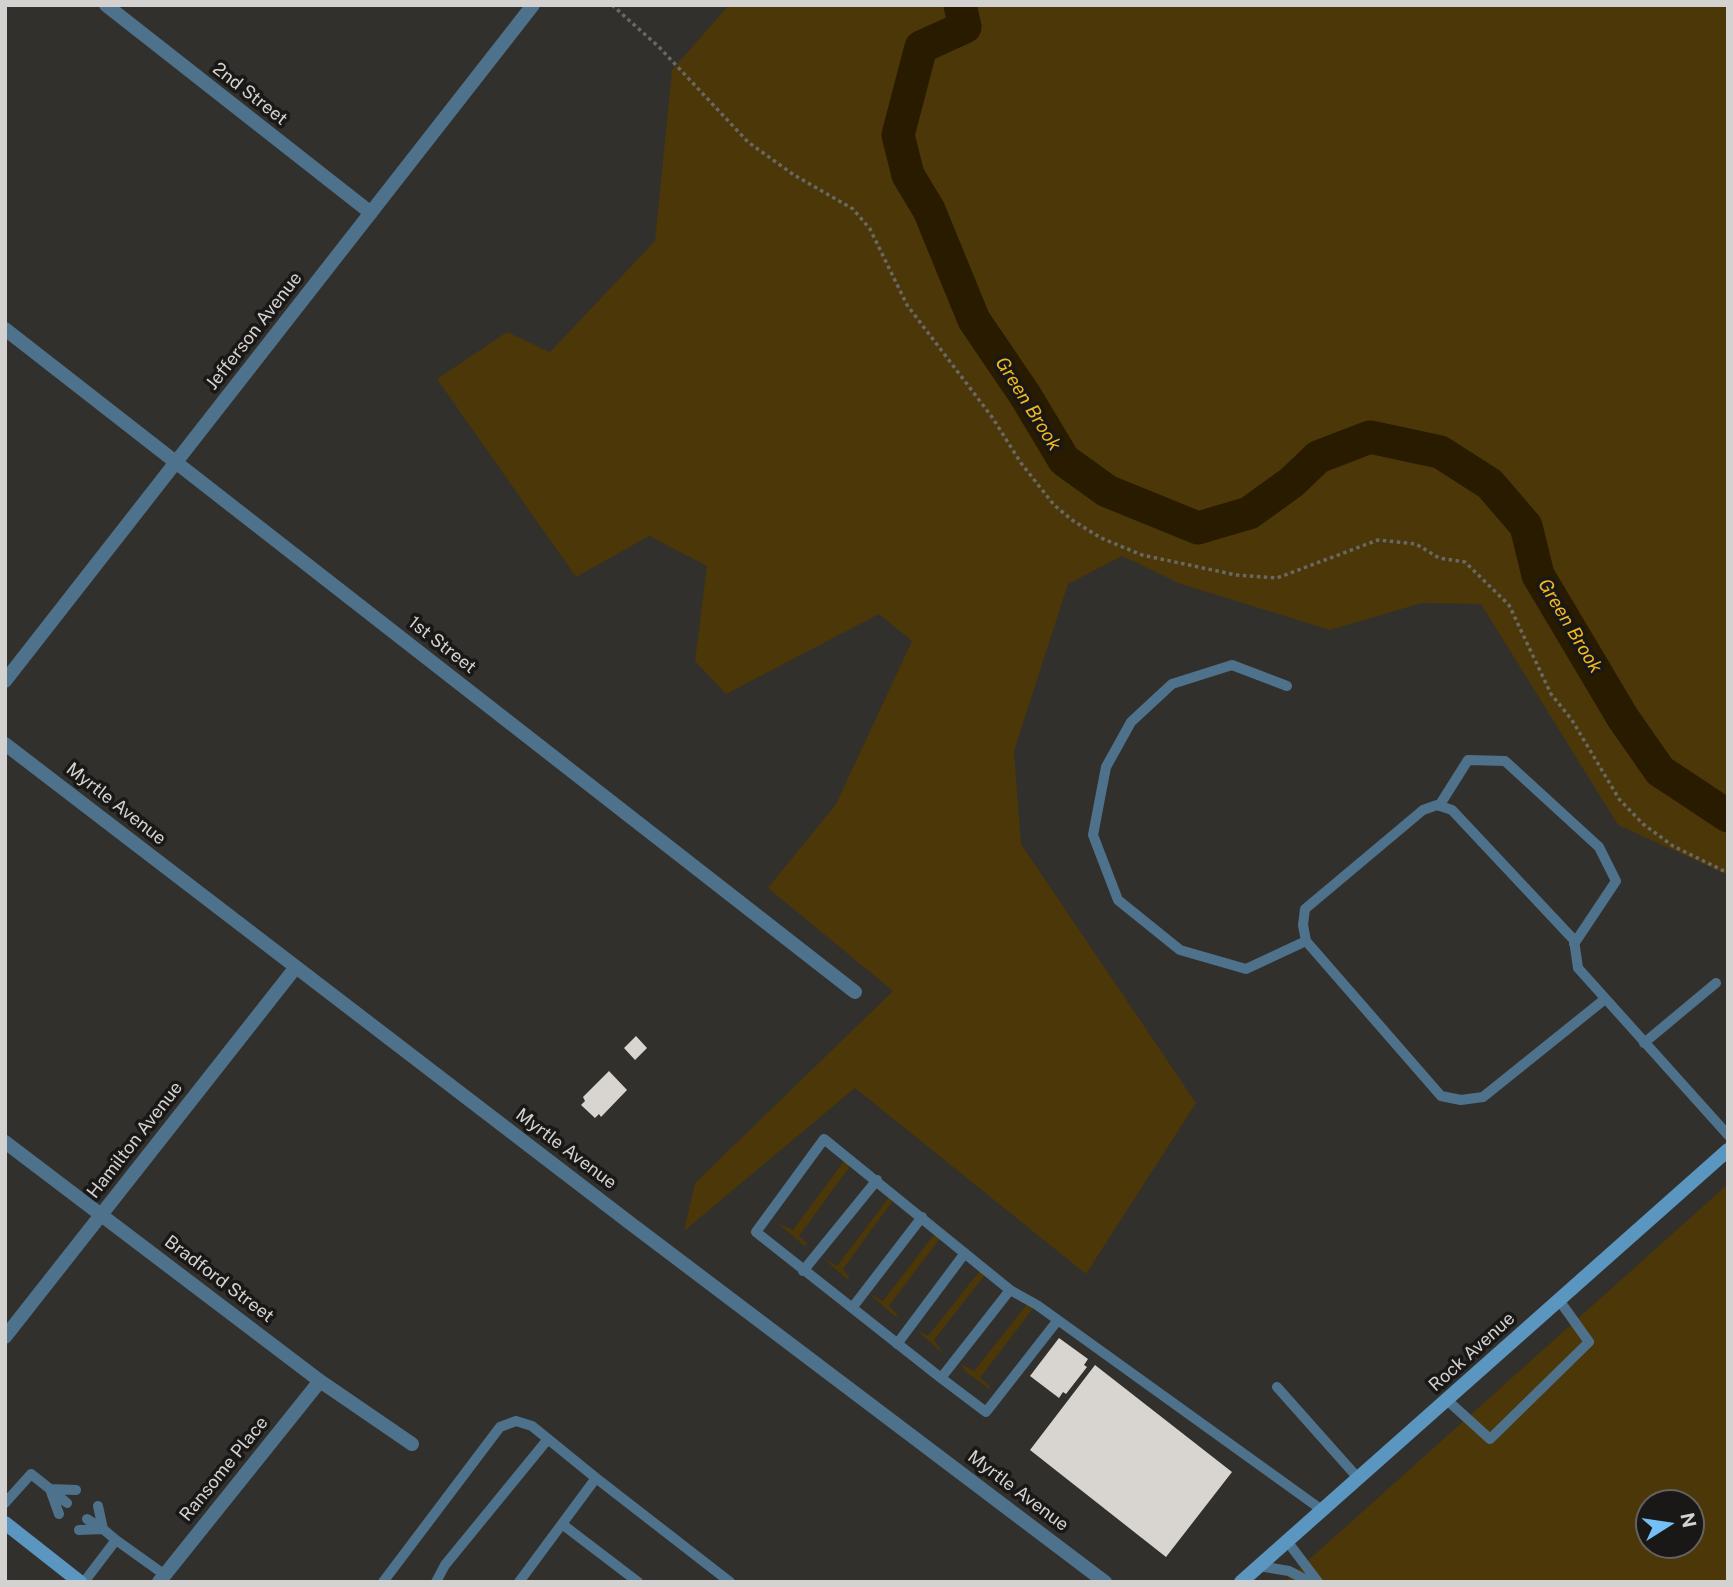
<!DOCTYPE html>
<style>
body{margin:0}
#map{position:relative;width:1733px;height:1587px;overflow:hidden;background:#32302c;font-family:"Public Sans",sans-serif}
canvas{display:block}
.frame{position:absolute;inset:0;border:7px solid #d4d2d0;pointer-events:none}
.north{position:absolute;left:1635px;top:1489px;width:70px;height:70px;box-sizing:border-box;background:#191816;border:2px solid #646260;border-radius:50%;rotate:78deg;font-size:19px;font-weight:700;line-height:28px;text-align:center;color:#d4d2d0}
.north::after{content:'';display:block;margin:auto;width:24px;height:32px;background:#74c0f6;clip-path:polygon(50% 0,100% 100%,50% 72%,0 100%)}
</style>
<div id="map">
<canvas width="1733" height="1587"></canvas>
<div class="frame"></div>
<div class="north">N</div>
</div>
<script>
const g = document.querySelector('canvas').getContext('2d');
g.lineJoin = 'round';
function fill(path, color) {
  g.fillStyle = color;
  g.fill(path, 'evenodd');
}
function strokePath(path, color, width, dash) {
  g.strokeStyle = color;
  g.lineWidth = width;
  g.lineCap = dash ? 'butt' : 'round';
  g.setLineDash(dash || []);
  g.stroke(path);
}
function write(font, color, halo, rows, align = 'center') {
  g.font = font + ' "Public Sans",sans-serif';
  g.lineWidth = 7;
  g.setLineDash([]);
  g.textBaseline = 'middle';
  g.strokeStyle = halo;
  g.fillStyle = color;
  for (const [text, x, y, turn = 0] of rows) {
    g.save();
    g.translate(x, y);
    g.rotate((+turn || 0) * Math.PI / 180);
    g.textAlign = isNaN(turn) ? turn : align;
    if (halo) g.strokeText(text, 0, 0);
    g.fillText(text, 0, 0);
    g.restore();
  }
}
const green = new Path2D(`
 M729,5H1728V875L1618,825L1481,604L1422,603L1330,630L1181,584L1122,556L1068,584L1014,751L1021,844L1196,1103L1086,1274L855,1088L684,1231L695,1183L893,991L768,888L836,804L912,641L879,614L726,694L695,661L707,566L649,536L576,577L437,379L507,332L550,352L655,241L672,70Z
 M844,1161L851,1165L799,1236L807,1243L805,1246L777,1223L793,1230Z
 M1728,1184V1582H1284ZM1649,1503H1691V1545H1649Z
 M890,1196L894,1199L843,1269L850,1278L847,1279L823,1258L837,1266Z
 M936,1232L941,1237L889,1306L898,1315L896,1317L868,1293L883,1301Z
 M982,1268L988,1271L934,1340L944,1354L916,1330L928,1336Z
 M1028,1303L1034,1307L980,1378L990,1386L989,1389L965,1371L961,1364L974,1371Z`);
const river = new Path2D(`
 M960,5L965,27L921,47L898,135L908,175L929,210L974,320L1025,395L1064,460L1107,491L1198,528L1249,513L1292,482L1318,457L1370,437L1440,452L1490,484L1526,526L1538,575L1623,718L1660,771L1728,816`);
const building = new Path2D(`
 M636,1036L647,1048L635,1060L624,1048Z
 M609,1071L627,1090L601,1117L599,1114L595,1118L581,1105L585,1101L583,1097Z
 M1059,1338L1088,1359L1084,1365L1087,1367L1066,1394L1063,1392L1059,1398L1030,1376Z
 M1095,1365L1232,1472L1166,1557L1030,1450Z`);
const path = new Path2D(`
 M612,5L659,47L748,142L794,175L853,209L870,229L907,305L992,417L1021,463L1054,505L1072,520L1101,538L1142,555L1236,575L1277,578L1378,540L1416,544L1439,558L1465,562L1509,605L1551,694L1572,720L1619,799L1643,824L1673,846L1728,873`);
const lane = new Path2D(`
 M1287,686L1232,665L1172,684L1131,722L1106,767L1093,835L1118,900L1180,950L1246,969L1306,941
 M1439,806L1468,760L1505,761L1599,847L1616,881L1574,944
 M1605,999L1483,1097L1461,1100L1441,1096L1306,941L1303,925L1305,909L1423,810L1437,805L1452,810L1574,940L1578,968L1728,1135
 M1644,1043L1716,983
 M803,1271L877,1180
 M1010,1290L941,1378L986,1412L1058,1320
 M852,1308L922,1217
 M897,1344L965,1253
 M941,1378L756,1232L824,1139L1010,1290L1037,1305L1322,1510
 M1277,1387L1358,1478
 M1447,1400L1490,1439L1589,1342L1559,1300
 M596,1478L730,1582
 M5,1503L31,1474L50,1489L59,1514
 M67,1503L50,1489L76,1490
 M98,1506L103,1529L116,1540
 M562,1524L638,1582
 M79,1530L103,1529L87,1519
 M1287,1541L1318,1582
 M1259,1566L1289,1571L1310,1582
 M84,1582L116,1540L165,1575
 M383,1582L500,1427L516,1421L532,1426L596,1478L519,1582
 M436,1582L445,1565L548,1439`);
const street = new Path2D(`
 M106,5L371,213
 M5,329L855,992
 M5,681L533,5
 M5,744L630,1223L1105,1582
 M5,1142L320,1381L412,1444
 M5,1337L296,967
 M159,1582L320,1381`);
const secondary = new Path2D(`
 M5,1523L80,1582
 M1241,1582L1728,1150`);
const streetNames = [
 ["2nd Street",250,94,38],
 ["Jefferson Avenue",254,331,-52],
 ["1st Street",442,645,38],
 ["Myrtle Avenue",116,804,38],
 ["Hamilton Avenue",135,1140,-52],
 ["Myrtle Avenue",566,1149,37],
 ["Bradford Street",219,1279,37],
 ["Rock Avenue",1472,1352,-42],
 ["Ransome Place",224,1469,-51],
 ["Myrtle Avenue",1018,1491,37]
];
const waterNames = [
 ["Green Brook",1028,404,58],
 ["Green Brook",1570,626,59]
];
fill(green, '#4b3707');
strokePath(river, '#291b00', 33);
fill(building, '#d8d5d0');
strokePath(path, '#6a6865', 3.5, [3.5, 3.5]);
strokePath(lane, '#4e728c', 10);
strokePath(street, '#4e728c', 14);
strokePath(secondary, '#5b96c0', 14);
write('18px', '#d4d2d0', '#191816', streetNames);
write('italic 19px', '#f2b824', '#191816', waterNames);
</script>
